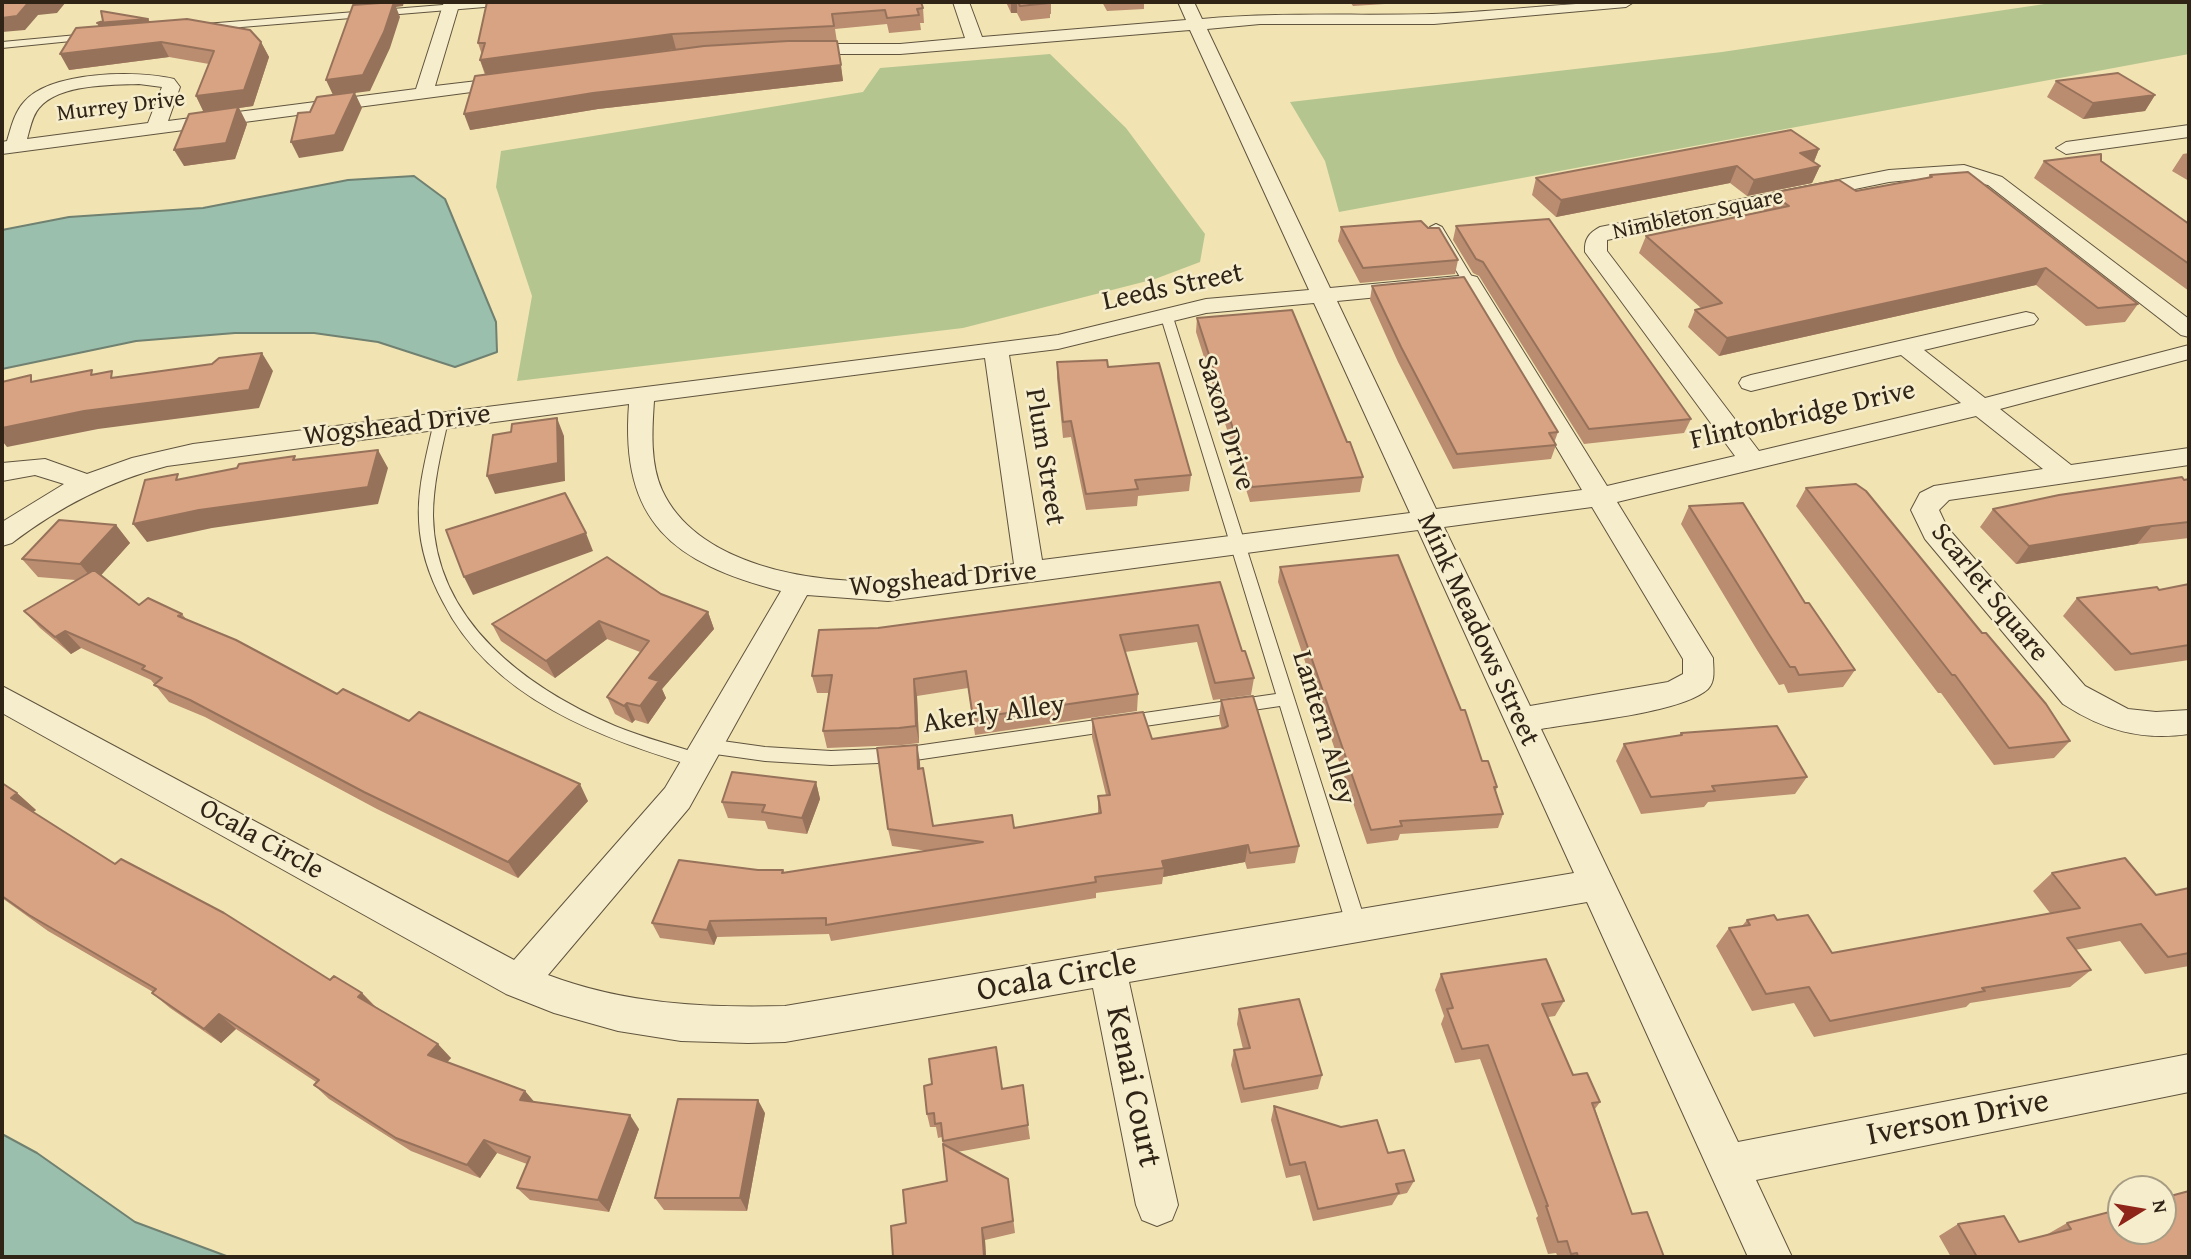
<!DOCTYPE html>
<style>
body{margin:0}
#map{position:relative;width:2191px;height:1259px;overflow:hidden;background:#f1e4b2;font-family:"Gentium Book Plus",serif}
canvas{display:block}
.frame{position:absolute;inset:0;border:4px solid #302417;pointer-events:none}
.north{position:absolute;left:2107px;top:1175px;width:70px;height:70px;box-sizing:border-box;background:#f6edcd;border:2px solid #a79d84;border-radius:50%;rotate:79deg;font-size:19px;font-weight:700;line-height:28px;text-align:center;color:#302417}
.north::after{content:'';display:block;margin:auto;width:24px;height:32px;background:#8f2418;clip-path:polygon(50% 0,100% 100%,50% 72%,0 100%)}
</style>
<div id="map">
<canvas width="2191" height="1259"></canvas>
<div class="frame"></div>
<div class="north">N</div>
</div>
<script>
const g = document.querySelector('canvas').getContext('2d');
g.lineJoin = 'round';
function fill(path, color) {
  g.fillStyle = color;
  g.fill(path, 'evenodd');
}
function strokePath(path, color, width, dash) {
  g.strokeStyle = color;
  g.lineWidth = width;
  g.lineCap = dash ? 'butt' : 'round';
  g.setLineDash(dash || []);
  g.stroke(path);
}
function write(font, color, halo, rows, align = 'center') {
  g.font = font + ' "Gentium Book Plus",serif';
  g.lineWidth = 5;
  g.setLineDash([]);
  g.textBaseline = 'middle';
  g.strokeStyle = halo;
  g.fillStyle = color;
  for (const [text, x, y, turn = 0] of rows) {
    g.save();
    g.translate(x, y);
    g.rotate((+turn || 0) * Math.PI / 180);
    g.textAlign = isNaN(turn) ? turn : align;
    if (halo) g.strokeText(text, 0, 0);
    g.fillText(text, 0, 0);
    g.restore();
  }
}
const green = new Path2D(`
 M2058,2H2189V54L1339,212L1325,161L1290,102L1722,52Z
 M1050,54L1126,128L1205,234L1200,262L1155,279L963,328L517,381L532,296L496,187L501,151L863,92L880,68Z`);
const water = new Path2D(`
 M414,176L445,199L496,322L497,352L455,367L378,342L314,333H235L136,341L2,369V230L69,217L203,208L348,180Z
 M2,1134L37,1153L135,1222L229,1257H2Z`);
const lane = new Path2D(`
 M480,2H513L509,5L205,30L200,27L205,24Z
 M88,34L91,35V39L2,48V42Z
 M1436,224L1442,227L1475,282L1473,285L1469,286L1463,282L1430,227Z
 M1166,310L1172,314L1367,927L1364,933L1357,936L1350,933L1347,927L1280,706L902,762L831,765L765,761L708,753L702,751L699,746L702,741L708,739L765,747L831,751L902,748L1276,694L1160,314Z
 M441,417L448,421C441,452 433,484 433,516C435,622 527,688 615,726C644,738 676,746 706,756L709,761L706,766L700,768C601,738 493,700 443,602C430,578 420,549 419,521C417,487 427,454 434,421Z`);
const street = new Path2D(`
 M444,2H460L435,86L511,77L520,82L517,86L2,154V142L7,141C11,128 14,113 24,102C50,71 138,70 174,79L180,87L168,121L416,89ZM139,84L162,87L148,123L27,139C30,129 32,116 39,108C59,84 110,85 139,84Z
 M953,2H969L982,37L1186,20L1178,2H1194L1202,19C1279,12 1355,16 1432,14C1499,12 1566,2 1634,2L1626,7L1434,24H1260L1207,29L1330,288L1469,275L1477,277L1607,486L1735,456L1585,252C1584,239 1589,233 1600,227L1889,170L1964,165L2002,177L2189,319V337L2181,335L1988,185L1948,176L1889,182L1607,240V251L1759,451L1961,403L1901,355L1751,391L1742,388L1739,383L1742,378L1751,375L2026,312L2034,314L2038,319L2034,324L1924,350L1985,398L2189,345V359L2000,409L2071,465L2189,448V465L1949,500L1939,510L1947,527L2085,686L2128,709L2156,712L2189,710V734C2141,741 2103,730 2063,704L1925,539L1911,510L1920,493L1934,486L2043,469L1976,416L1617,502L1713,658C1713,668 1716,681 1708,689C1682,713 1579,722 1541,729L1738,1142L2189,1054V1092L1756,1180L1792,1257H1748L1587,902L1129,982L1178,1205L1172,1220L1157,1226L1142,1220L1136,1205L1093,988L785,1042L748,1043L681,1041L618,1031L554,1013L506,994L2,713V686L514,960L665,788L781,591C673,563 620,522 629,404L167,466C109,481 59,507 12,543L2,546V522L64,484L35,475L2,481V463L45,459L87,474L132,458L193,444L1058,335L1206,299L1309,290L1190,30L900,54H799L790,49L799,44H900L965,38ZM1462,289L1582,490L1436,509L1337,301ZM1314,303L1410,513L1042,560L1009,355L1058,349L1206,313ZM985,358L1014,564C973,570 930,579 888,581C813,584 697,566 662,490C650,463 652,430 654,401ZM1592,507L1683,659V674L1668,682L1530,706L1444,527ZM1418,530L1574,873L785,1006C704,1008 625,1004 548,975L689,808L807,595L888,601Z
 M2189,125V137L2066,154L2056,148L2066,142Z`);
const wall = new Path2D(`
 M487,2L923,8L924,23H920L921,30L889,33L887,24L835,29L843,81L598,109L470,130L485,75L480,60L482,55L478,43ZM676,49H682L577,63Z
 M1006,2H1051V14H1050V18L1021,21L1017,13H1011Z
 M1102,2H1144V9L1107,11Z
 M1350,2H1385V4L1353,6Z
 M148,19L150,22L261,42L269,57L253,106L239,108L247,124L235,159L184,166L204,112L196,96L209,64L169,57L69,70L98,26Z
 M2056,81L2155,95L2145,111L2083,119L2047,97Z
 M1819,149L1814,162L1820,166L1812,183L1747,196L1730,183L1556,217L1532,195L1536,178Z
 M2189,153V181L2172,171L2183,154Z
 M2044,161H2101L2189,224V291L2034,178Z
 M1930,175L2138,304L2125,322L2086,326L2036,285L1719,356L1688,327L1695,310L1701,308L1639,253L1646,236L1766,211L1764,210L1771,193L1856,191L1928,178Z
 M1456,226L1691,419L1684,433L1584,444L1479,276L1473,273L1453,240Z
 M1341,227L1458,260L1455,274L1360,283L1338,241Z
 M1372,286L1558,432L1554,443L1556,445L1551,459L1453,469L1398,362L1370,300Z
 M1197,318L1363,477L1360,492L1250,502L1196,332Z
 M1057,362L1108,367L1191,475L1189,491L1138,496L1137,506L1086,510L1071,437L1063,438L1057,378Z
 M2189,479V538L2137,544L2016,564L1980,527L1993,509Z
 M1806,488L2070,741L2054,758L1994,765L1941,693H1938L1796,506Z
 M1689,506L1805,603L1855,670L1843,687L1788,693L1784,684L1779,685L1757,650L1681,524Z
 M116,525L130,543L101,575L139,605L182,614L187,620L337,694L409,721L588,801L518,878L377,809L205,717L169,702L151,680L81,648L71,654L40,628L24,611L76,580L38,577L22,559Z
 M1280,567L1461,710L1482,761L1497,787L1496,791L1503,814L1498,828L1400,834L1398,840L1367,844L1278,582Z
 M1220,582L1242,651L1254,678L1251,695L1213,700L1197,642L1125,652L1138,694L1137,711L975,735L968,688L917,696L919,743L902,745L827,748L823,731L829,693H817L812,676L878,628Z
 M2189,584V660L2115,671L2063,616L2077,598L2159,590Z
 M661,594L708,612L714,629L662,689L666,698L648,724L635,720L632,723L615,714L607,697L640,652L607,639L555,678L501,641L492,624Z
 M1221,700L1299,846L1295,863L1247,869L1245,862L1163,877L1162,884L1096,893V898L831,941L829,934L717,937L714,945L660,938L652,923L758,870H783L784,873L928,851L892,846L888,829L920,762V768L933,826L1014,828L1098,814V796L1106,795L1092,737V719L1152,739L1222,729L1219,718Z
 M1681,733L1807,777L1795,794L1708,802L1704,807L1641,814L1616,761L1624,744L1679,736Z
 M816,782L820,799L807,834L768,829L765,821L728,818L722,802Z
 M2,783L17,793L36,810L33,812L115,864L330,980L362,993L376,1007L451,1058L447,1062L525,1091L534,1102L639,1129L609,1212L530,1200L517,1188L527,1164L497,1153L480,1178L411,1151L329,1099L314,1085L316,1082L236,1029L221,1043L170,1008L152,993L153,992L48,931L2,898Z
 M2052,873L2156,895L2189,888V966L2145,974L2120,941L2075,950L2091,970L2070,987L1970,1003L1966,1007L1814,1037L1794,1003L1752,1011L1716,946L1729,928L1742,926L1747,920H1777L1832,953L2050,913L2033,891Z
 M1441,974L1564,1001L1555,1016L1548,1017L1573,1075L1600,1102L1595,1109L1632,1214L1664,1257H1558L1556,1253L1548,1254L1536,1218L1538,1216L1480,1059L1455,1063L1441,1024L1444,1016L1435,990Z
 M1239,1009L1322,1075L1318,1089L1241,1103L1231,1065L1234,1050L1243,1049L1237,1024Z
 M1002,1089L1028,1125L1030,1139L957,1152L1008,1179L1015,1233L985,1240L986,1257H893L906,1223L947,1181L942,1137L938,1138L936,1127H930L927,1114Z
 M1274,1106L1388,1153L1414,1181L1407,1193L1398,1195L1392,1205L1313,1221L1300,1175L1286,1178L1271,1120Z
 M765,1113L747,1211L664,1210L655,1198Z
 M2067,1223L2189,1257H1951L1939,1236L1958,1224L2019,1242L2046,1235Z`);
const shadedWall = new Path2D(`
 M29,2H66L57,13L38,15L25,30L2,32V18Z
 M351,2H404L403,6L396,7L400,17L390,48L370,91L355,93L362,108L343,151L299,158L291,142L333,95L326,80L363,9L361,3L352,4Z
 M1011,2H1017V13H1011Z
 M148,19L152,27L101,31L97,23Z
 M672,34L676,49L486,75L480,60Z
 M161,42L169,57L69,70L60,54Z
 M261,42L269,57L253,106L239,108L247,124L235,159L184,166L174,150L204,113L196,96Z
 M841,65L843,81L598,109L470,130L464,114L593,93Z
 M2155,95L2145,111L2083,119L2093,103Z
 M1819,149L1812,166L1800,153Z
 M1737,166L1730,183L1556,217L1561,200Z
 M1820,166L1812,183L1747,196L1754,180Z
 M2046,268L2036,285L1719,356L1727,338Z
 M262,353L273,371L259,408L98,429L7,447L3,442L2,443V428Z
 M557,418L564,436L565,481L495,494L487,476Z
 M378,450L388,468L378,504L212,528L147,542L133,524L199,510Z
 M116,525L130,543L95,582L80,564Z
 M2152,526L2137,544L2016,564L2029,546Z
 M586,533L593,551L473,595L464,577Z
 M708,612L714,629L662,689L666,698L648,724L640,706L649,678Z
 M599,621L607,639L555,678L546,661Z
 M65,631L81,648L71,654L55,637Z
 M914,679L917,696L919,743L916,726Z
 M627,703L635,720L632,723L624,706Z
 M917,745L920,762L921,786L918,769Z
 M816,782L820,799L807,834L802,818Z
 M580,784L588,801L518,878L508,862Z
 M17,793L36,810L29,815L11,798Z
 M1248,845L1245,862L1163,877L1164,868L1162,861Z
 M710,921L717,937L714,945L707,930Z
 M362,993L376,1008L358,997Z
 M219,1014L236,1029L221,1043L204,1029Z
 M438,1044L451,1058L441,1069L428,1055Z
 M525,1091L537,1105L520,1100Z
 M758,1100L765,1113L747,1211L740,1198Z
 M630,1115L639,1129L609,1212L598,1200Z
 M484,1140L497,1153L480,1178L467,1165Z
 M982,1228L985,1240L986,1257H984Z`);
const building = new Path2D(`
 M2,2H29L17,16L2,18Z
 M394,2L384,32L363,75L326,80L353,5Z
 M487,2H921L923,8L917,9L919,15L887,18L885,10L832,14L834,26L672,34L480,60L485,43H478Z
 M1018,2H1049V3L1020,6Z
 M101,11L148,19L97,23L103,21Z
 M187,19L250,30L261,42L244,90L196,96L214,51L161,42L60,54L76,28Z
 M788,41H837L841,65L593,93L464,114L475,76L704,46Z
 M2118,73L2155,95L2093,103L2056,81Z
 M355,92L335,135L291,142L298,113L310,112L317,97Z
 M238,107L226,143L174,150L189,114Z
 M1791,130L1819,149L1800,153L1820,166L1754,180L1737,166L1561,200L1536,178Z
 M2101,154V161L2189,224V264L2044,161Z
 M1968,172L2138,304L2098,308L2046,268L1727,338L1695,310L1722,303L1646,236L1789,206L1771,193L1839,180L1856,191L1932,177L1930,175Z
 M1549,219L1691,419L1589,429L1483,262L1476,259L1456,226Z
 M1421,221L1428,228H1439L1458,260L1363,268L1341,227Z
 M1464,277L1558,432L1549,433L1556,445L1457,454L1401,347L1372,286Z
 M1292,310L1347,442H1350L1363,477L1252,487L1197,318Z
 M262,353L249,390L84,411L2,428V382L31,375V382L92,370L91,375L112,371L111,378L212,364L219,358Z
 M1107,360L1108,367L1159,363L1191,475L1135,480L1138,489L1086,494L1071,421L1063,422L1057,362Z
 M557,418L558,463L487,476L493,435L511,432L512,424Z
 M378,450L368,487L199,510L133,524L145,480L178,474L176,480L237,468L239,464L295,456L293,460Z
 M2182,477L2184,480L2189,479V522L2152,526L2029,546L1993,509L2059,495Z
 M1856,484L1866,491L1973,622L1982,633H1986L2046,704L2070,741L2009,748L1955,675H1952L1806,488Z
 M565,493L586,533L464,577L446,530Z
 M1743,503L1805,603H1809L1855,670L1799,675L1795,667H1790L1768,633L1689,506Z
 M59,520L116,525L80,564L22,559Z
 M1398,555L1461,710H1465L1482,761H1488L1497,787H1494L1503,814L1400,821L1402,826L1371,830L1280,567Z
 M607,557L661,594L708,612L649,678L659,681L640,706L627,703L624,706L607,697L649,641L599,621L546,661L492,624Z
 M94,570L139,605L148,598L182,614L178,616L236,640L337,694L343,689L409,721L419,712L580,784L508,862L364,792L190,700L154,685L162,678L142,669L145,666L65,631L55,637L24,611Z
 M1220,582L1242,651H1245L1254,678L1215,683L1198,625L1120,635L1138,694L973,718L966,671L914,679L916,726L899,728L823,731L832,675L812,676L819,630L878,628Z
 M2189,584V645L2131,654L2077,598L2157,587L2159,590Z
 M1253,696L1299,846L1250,853L1248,845L1162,861L1164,868L1095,877L1096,882L826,925V918L710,921L707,930L652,923L679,860L758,870H783L782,873L983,842L888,829L877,748L917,745L918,769L923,768L933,826L1012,815L1014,828L1101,813L1098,796L1110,795L1092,719L1143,712L1152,739L1224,728L1228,726L1221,700Z
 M1777,726L1807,777L1712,786L1715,791L1651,797L1624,744L1682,735L1681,733Z
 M732,772L816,782L802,818L762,812L765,805L722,802Z
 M2,783L17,793L11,798L115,864L121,859L167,883L224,913L330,980L334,976L362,993L358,997L438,1044L428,1055L525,1091L520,1100L630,1115L598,1200L517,1188L530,1157L484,1140L467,1165L396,1138L314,1085L319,1080L219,1014L204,1029L152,993L156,989L29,915L2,896Z
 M2125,858L2156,895L2189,888V953L2168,957L2141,924L2067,938L2091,970L1982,988L1985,991L1830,1021L1809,987L1766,994L1729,928L1750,925L1747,920L1774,915L1777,920L1808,915L1832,953L2080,908L2052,873Z
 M1546,959L1564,1001L1542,1004L1573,1075L1587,1073L1600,1102L1592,1103L1632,1214L1647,1212L1664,1257H1578L1577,1253L1571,1254L1567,1241L1558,1242L1546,1206H1548L1488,1045L1462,1049L1447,1009L1453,1008L1441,974Z
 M1299,999L1322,1075L1244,1089L1234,1050L1250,1048L1239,1009Z
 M996,1047L1002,1089L1023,1085L1028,1125L943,1141L941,1123L935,1124L934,1113L927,1114L924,1086L932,1084L929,1059Z
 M678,1099L758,1100L740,1198H655Z
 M1274,1106L1341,1127L1377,1120L1388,1153L1404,1150L1414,1181L1396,1184L1399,1193L1318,1209L1305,1162L1290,1165Z
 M943,1144L1008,1179L1013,1221L982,1228L984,1257H893L891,1226L906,1223L903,1190L947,1181Z
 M2189,1191V1257H1977L1958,1224L2004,1216L2019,1242L2071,1229L2067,1223L2121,1209V1231H2163V1198Z`);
const farStreetnames = [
 ["Murrey Drive",121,107,-7],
 ["Nimbleton Square",1698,215,-12]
];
const streetNames = [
 ["Leeds Street",1173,288,-12],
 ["Flintonbridge Drive",1803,416,-13],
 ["Saxon Drive",1225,423,73],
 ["Wogshead Drive",397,426,-7],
 ["Plum Street",1044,457,81],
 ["Wogshead Drive",943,580,-5],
 ["Scarlet Square",1989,593,51],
 ["Mink Meadows Street",1477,630,65],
 ["Akerly Alley",994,715,-8],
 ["Lantern Alley",1323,728,73],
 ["Ocala Circle",261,840,29]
];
const nearStreetnames = [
 ["Ocala Circle",1057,978,-10],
 ["Kenai Court",1132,1087,78],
 ["Iverson Drive",1958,1119,-11]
];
fill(green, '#b5c590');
fill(water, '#9bbfad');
strokePath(water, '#708171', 2);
strokePath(lane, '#60543e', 2);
strokePath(street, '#60543e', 2);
fill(lane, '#f6edcd');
fill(street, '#f6edcd');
fill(wall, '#ba8c70');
fill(shadedWall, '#97725b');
fill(building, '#d8a382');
strokePath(building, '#97725b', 2);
write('23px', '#302417', '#f6edcd', farStreetnames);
write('28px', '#302417', '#f6edcd', streetNames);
write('33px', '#302417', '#f6edcd', nearStreetnames);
</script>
